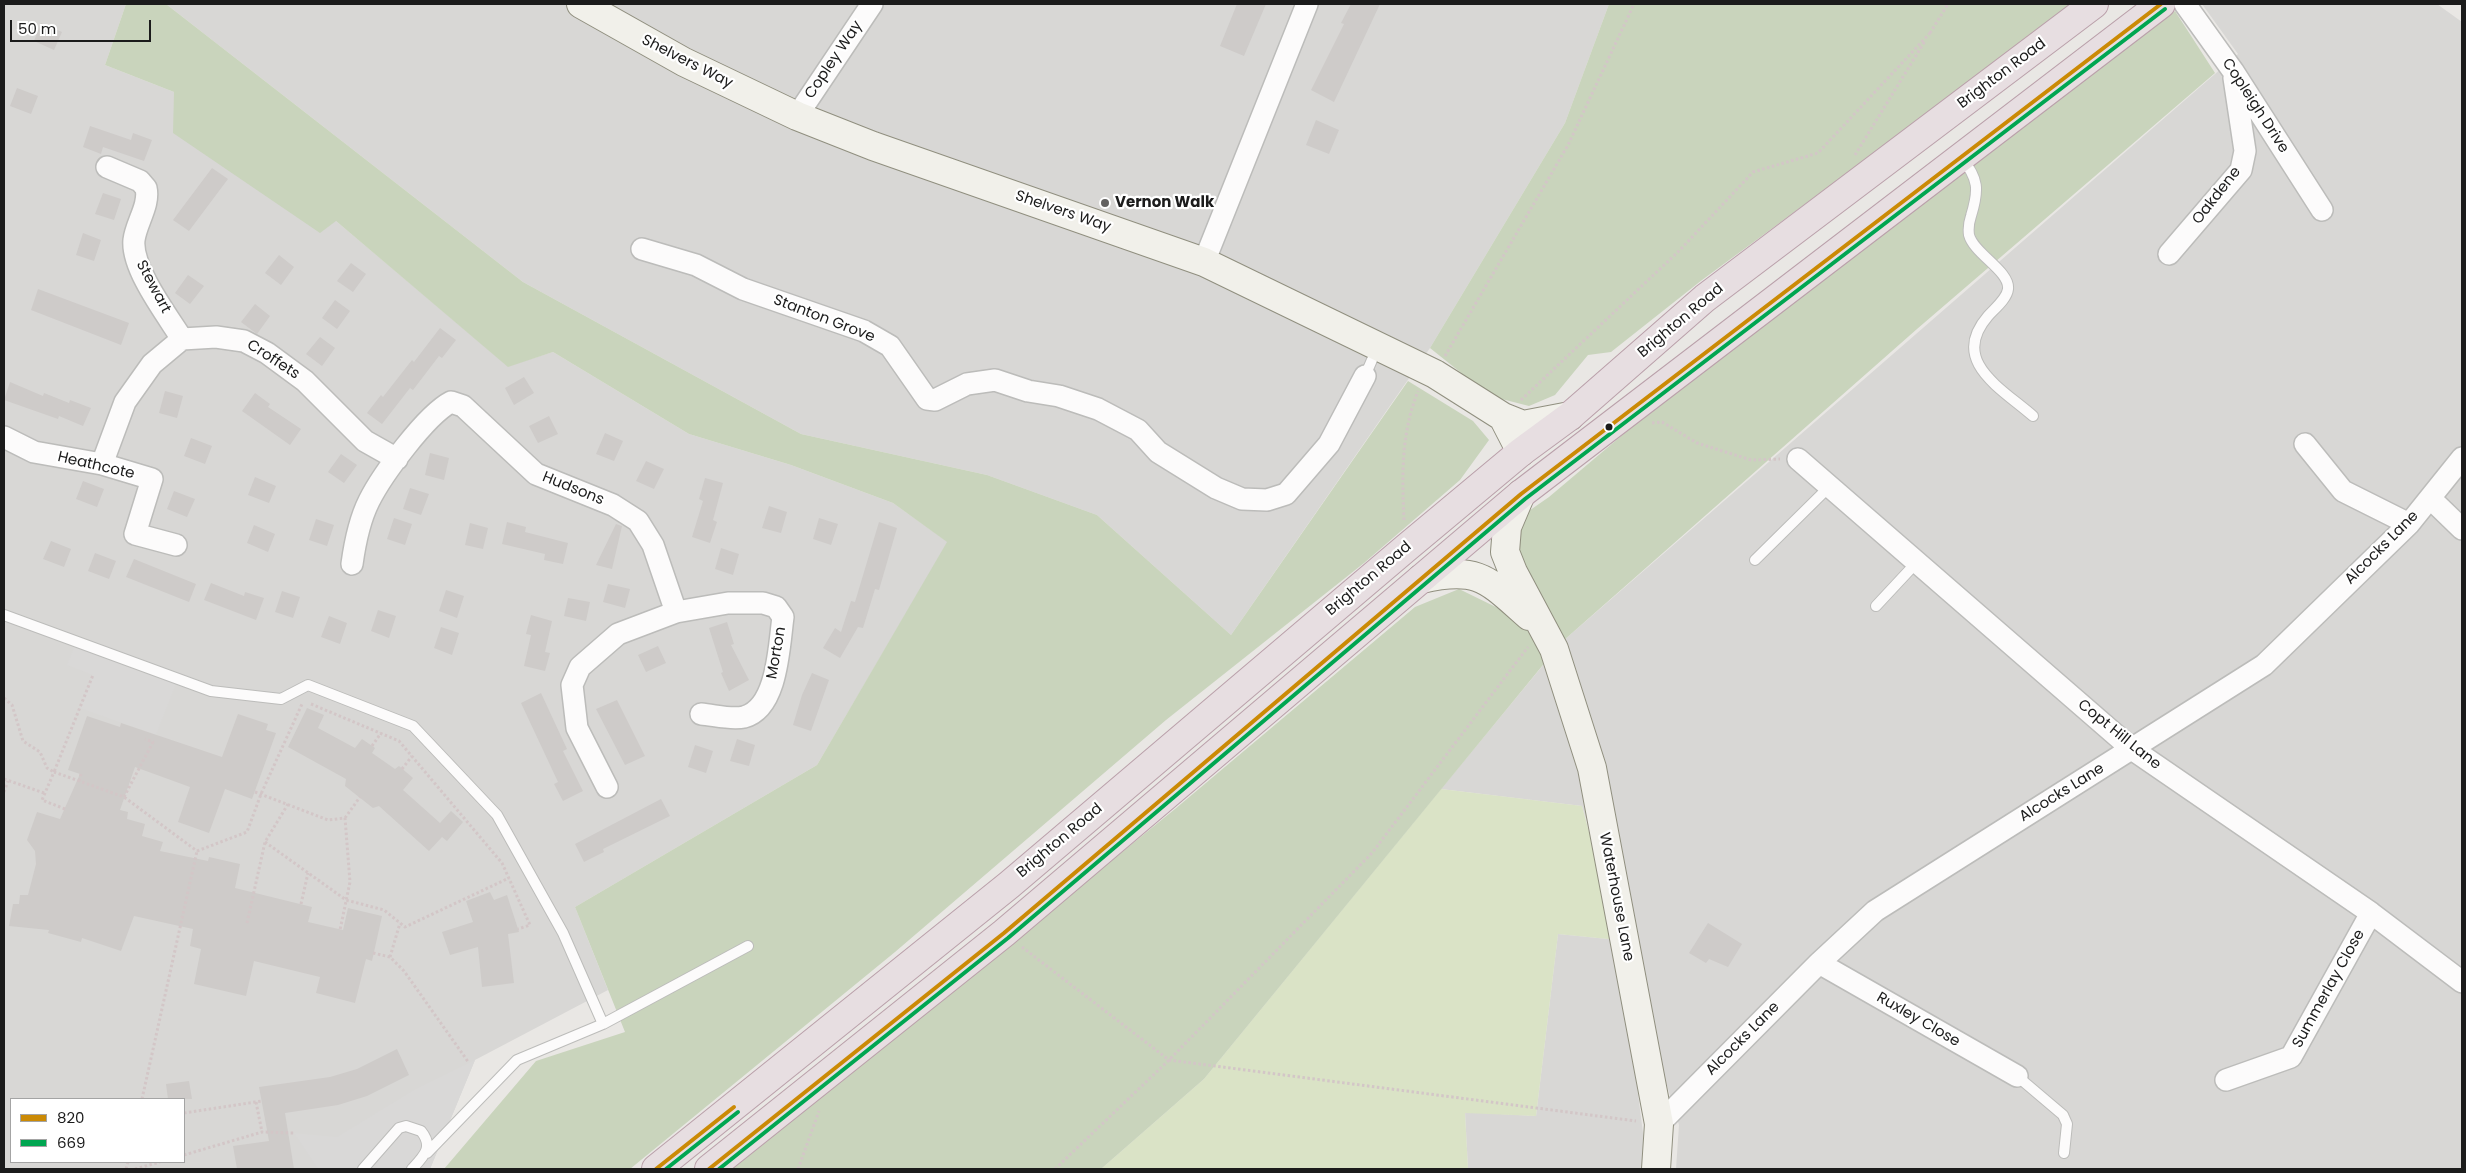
<!DOCTYPE html>
<style>
body{margin:0}
#map{position:relative;width:2466px;height:1173px;overflow:hidden;background:#e9e7e4;font-family:Poppins,sans-serif}
canvas{display:block}
.frame{position:absolute;inset:0;border:5px solid #1b1b1b;pointer-events:none}
.legend{position:absolute;left:10px;top:1098px;width:175px;height:65px;box-sizing:border-box;background:#fff;border:1px solid #a4a4a4;margin:0;padding:6px 9px;list-style:none;font-size:15px;color:#1b1b1b}
.legend li{display:flex;align-items:center;gap:10px;height:25px}
.legend b{width:25px;border:1px solid #a4a4a4}
.scale{position:absolute;left:10px;top:20px;width:141px;height:22px;box-sizing:border-box;border:2px solid #1b1b1b;border-top:0;padding-left:6px;font-size:15px;line-height:18px;white-space:nowrap;color:#1b1b1b;-webkit-text-stroke:4px #fff;paint-order:stroke}
</style>
<div id="map">
<canvas width="2466" height="1173"></canvas>
<div class="frame"></div>
<ul class="legend">
<li><b style="height:6px;background:#cb8a05"></b>820</li>
<li><b style="height:6px;background:#00a651"></b>669</li>
</ul>
<div class="scale">50 m</div>
</div>
<script>
const g = document.querySelector('canvas').getContext('2d');
g.lineJoin = 'round';
function fill(path, color) {
  g.fillStyle = color;
  g.fill(path, 'evenodd');
}
function strokePath(path, color, width, dash) {
  g.strokeStyle = color;
  g.lineWidth = width;
  g.lineCap = dash ? 'butt' : 'round';
  g.setLineDash(dash || []);
  g.stroke(path);
}
function write(font, color, halo, rows, align = 'center') {
  g.font = font + ' Poppins,sans-serif';
  g.lineWidth = 4.5;
  g.setLineDash([]);
  g.textBaseline = 'middle';
  g.strokeStyle = halo;
  g.fillStyle = color;
  for (const [text, x, y, turn = 0] of rows) {
    g.save();
    g.translate(x, y);
    g.rotate((+turn || 0) * Math.PI / 180);
    g.textAlign = isNaN(turn) ? turn : align;
    if (halo) g.strokeText(text, 0, 0);
    g.fillText(text, 0, 0);
    g.restore();
  }
}
const residential = new Path2D(`
 M4,4H126L105,65L174,92L336,221L508,366L553,352L689,434L791,465L893,503L948,542L817,765L575,907L608,990L475,1060L430,1169H4ZM11,1099H184V1162H11Z
 M166,4H1609L1565,123L1430,348L1231,635L1097,515L987,475L801,434L523,282Z
 M2202,4H2437L2462,22V1169H1676L1679,1125L1582,806L1441,789L1563,641L2238,54Z
 M1558,934L1618,940L1646,1156V1169H1468L1465,1112L1536,1116Z`);
const grass = new Path2D(`
 M1441,789L1582,806L1618,940L1558,934L1536,1116L1465,1113L1468,1169H1101L1204,1079Z`);
const forest = new Path2D(`
 M126,4H166L523,282L801,434L987,475L1097,515L1231,635L1408,381L1473,421L1489,440L1460,480L1364,563L1166,720L895,952L630,1169H444L536,1061L625,1032L575,907L817,765L947,542L893,503L791,465L689,434L553,352L508,367L336,221L320,233L173,133L174,92L105,65Z
 M1609,4H2077L1702,280L1611,352L1588,355L1555,395L1529,406L1490,396L1430,348L1565,123Z
 M2175,11L2215,73L1917,329L1563,641L1524,574L1515,542L1523,515L1549,497L1652,410L1858,250Z
 M1459,589L1504,611L1536,638L1547,660L1204,1079L1101,1169H732L1175,809L1415,607Z`);
const parking = new Path2D(`
 M76,642L178,679L156,735L80,708L93,675L67,665Z
 M475,1060L430,1169H318L294,1133L337,1137L414,1090Z`);
const building = new Path2D(`
 M1237,4H1266L1244,56L1220,46Z
 M1351,4H1380L1334,102L1311,90L1344,24L1341,23Z
 M41,23L62,32L54,50L34,41Z
 M17,88L38,96L31,114L10,106Z
 M1316,120L1339,130L1329,154L1306,145Z
 M90,126L131,140L133,133L152,140L144,161L103,147L101,154L83,147Z
 M212,168L228,179L189,231L173,220Z
 M103,193L121,199L114,220L95,214Z
 M83,233L101,240L94,261L76,255Z
 M279,255L294,267L281,285L265,273Z
 M351,263L366,274L353,292L337,281Z
 M188,275L204,286L190,304L175,293Z
 M38,289L129,323L121,345L31,310Z
 M335,300L350,311L337,329L322,318Z
 M255,304L270,316L257,334L241,322Z
 M440,328L456,340L442,358L439,356L413,390L410,388L382,424L367,413L381,395L383,397L412,360L414,362Z
 M320,337L335,348L322,366L306,354Z
 M524,377L534,393L514,405L505,388Z
 M10,382L43,396L44,393L69,403L70,400L91,408L83,426L59,416L58,419L4,400Z
 M165,391L183,396L177,418L159,413Z
 M255,393L270,404L268,407L301,429L290,445L242,411Z
 M549,416L558,434L538,443L529,426Z
 M605,433L623,441L614,461L596,454Z
 M191,438L212,446L205,464L184,456Z
 M430,453L449,458L444,480L425,475Z
 M341,454L357,465L344,483L328,472Z
 M646,461L664,469L654,489L636,481Z
 M255,477L276,486L269,503L248,495Z
 M705,478L723,483L713,520L717,522L710,543L692,537L703,501L699,499Z
 M83,481L104,489L97,507L76,499Z
 M410,488L429,494L421,515L403,509Z
 M174,491L195,499L187,517L167,509Z
 M769,506L787,512L781,533L762,528Z
 M394,518L412,524L405,545L387,539Z
 M819,518L838,524L831,545L813,539Z
 M316,519L334,525L327,546L309,540Z
 M507,522L526,527L525,532L568,543L563,564L544,560L545,554L502,544Z
 M879,522L897,528L879,590L875,589L863,628L858,627L840,658L823,648L835,628L841,632L851,601L855,602Z
 M470,523L488,528L483,549L465,545Z
 M616,524L622,526L612,569L596,565Z
 M254,525L275,534L268,552L247,543Z
 M51,541L71,549L64,567L43,559Z
 M721,548L739,554L733,575L715,569Z
 M95,553L116,561L109,579L88,571Z
 M134,559L196,584L189,602L126,577Z
 M211,583L244,596L245,592L264,598L256,620L204,600Z
 M608,584L630,589L625,608L603,602Z
 M446,590L464,596L457,618L439,611Z
 M282,591L300,597L293,618L275,612Z
 M568,598L590,602L586,621L564,616Z
 M378,610L396,616L389,638L371,631Z
 M531,615L552,621L545,652L550,653L545,671L524,666L531,635L526,634Z
 M329,616L347,623L340,644L321,637Z
 M727,622L734,644L731,645L749,680L729,691L721,673L723,672L709,628Z
 M441,627L459,633L452,655L434,648Z
 M658,646L666,663L646,672L638,655Z
 M812,673L829,680L811,731L793,725L802,695Z
 M541,693L567,749L563,751L583,791L563,801L554,784L558,782L521,703Z
 M617,700L645,756L625,765L596,709Z
 M307,708L324,715L318,728L355,748L362,739L375,748L372,753L395,769L399,766L413,778L403,790L440,823L451,811L463,822L447,841L442,837L429,851L379,806L373,808L345,786L346,779L288,747Z
 M238,714L268,724L266,730L276,733L252,799L225,789L209,833L178,822L190,787L135,767L120,810L128,812L127,819L145,824L142,836L163,842L160,851L208,861L209,857L240,864L235,888L312,907L308,922L343,930L348,908L382,916L372,961L366,959L355,1003L316,993L320,977L254,961L246,996L194,984L201,949L190,946L193,929L134,916L121,951L82,938L81,942L48,933L49,930L9,926L13,904H19L20,895H28L36,864L35,851L27,840L37,812L60,819L80,774L68,770L87,716L120,727L121,723L222,757Z
 M737,739L755,745L749,766L730,761Z
 M695,745L713,751L706,773L688,767Z
 M661,799L670,816L603,849L604,852L584,862L575,844Z
 M490,892L494,900L507,895L519,932L508,934L514,983L482,987L478,947L450,955L442,932L473,922L466,901Z
 M1708,923L1742,944L1728,967L1709,959L1706,963L1689,953Z
 M397,1049L409,1075L367,1096L338,1105L285,1113L294,1169H237L233,1146L269,1141L259,1087L330,1077L357,1069Z
 M189,1081L192,1099H168L166,1084Z`);
const path = new Path2D(`
 M1930,33L1948,4
 M1855,155L1925,41
 M1445,356L1568,145L1634,4
 M1521,400L1680,250L1753,172L1818,153L1930,33
 M1652,423L1662,422L1697,443L1751,460L1780,459
 M1404,520C1402,474 1401,434 1418,391
 M4,698L12,705L23,741L40,752L47,768L54,772L93,675
 M311,704L399,741L502,863L530,925L518,929
 M372,746L381,733
 M402,769L412,756
 M4,779L44,793
 M79,781L81,774
 M4,792L8,781
 M255,792L328,820L345,818L350,882L340,930
 M124,797L153,742L145,739
 M65,809L42,800L54,772L124,797L197,851
 M345,818L360,797
 M265,842L346,900L384,910L405,927L509,878
 M197,851L247,832L261,794L302,704
 M301,904L308,873
 M247,923L265,842L288,804
 M1022,947L1169,1060L1636,1121
 M373,953L390,957L404,971L469,1063
 M390,957L400,923
 M142,1099L197,851
 M256,1102L262,1132
 M184,1113L262,1101
 M184,1155L262,1132L294,1133
 M126,1169L128,1162
 M135,1169L160,1162
 M798,1169L819,1111
 M1055,1169L1169,1060L1372,853L1528,647`);
const lane = new Path2D(`
 M1961,157C1979,179 1979,190 1971,216C1969,222 1968,228 1969,235C1974,254 2010,271 2008,289C2007,299 1994,309 1988,316C1949,361 2001,388 2033,416
 M1365,376L1378,346
 M1755,560L1830,486
 M1876,606L1917,562
 M4,615L211,691L281,699L308,685L413,726L497,815L563,933L603,1024
 M2017,1076L2063,1115L2067,1124L2064,1153
 M427,1153L517,1060L603,1024L748,946
 M363,1169L399,1128L406,1126L421,1131C434,1147 424,1156 412,1169`);
const street = new Path2D(`
 M2185,4L2233,71L2322,210
 M797,116L872,4
 M107,167L140,181L146,188C150,205 136,223 134,240C131,268 167,315 182,339
 M642,249L696,265L743,289L864,331L890,346L927,399L935,400L967,384L995,380L1028,391L1059,396L1098,409L1138,430L1158,452L1216,488L1242,499L1267,500L1286,494L1329,444L1365,376
 M2169,254L2241,170L2245,151L2234,78
 M1204,262L1307,4
 M4,437L34,452L102,464L152,479L135,534L176,545
 M2305,444L2343,491L2409,524
 M1798,459L2132,749L2371,913L2462,982
 M102,464L125,402L152,364L182,339L216,337L244,341L267,353L305,381L365,441L397,459
 M2431,499L2462,529
 M352,564C355,542 359,521 369,501C382,475 426,415 451,402L463,406L536,474L613,505L638,521L653,545L676,612
 M607,787L577,728L572,685L580,667L618,634L676,612L728,603H763L776,607L783,617C779,645 778,708 744,717C731,720 714,715 701,714
 M1819,963L2017,1076
 M2226,1080L2291,1057L2371,913
 M1659,1124L1819,963L1875,911L2264,665L2409,524L2462,458`);
const secondary = new Path2D(`
 M581,4L684,62L797,116L873,146L1204,262L1435,374L1503,417L1521,452
 M1503,417L1523,425L1570,416
 M1521,494L1507,527L1505,552L1513,572L1554,649L1592,768L1659,1124L1656,1169
 M1421,579C1479,566 1487,579 1529,616`);
const highway = new Path2D(`
 M656,1169L1009,885L1406,548L1521,452L1570,416L1705,298L2094,4
 M709,1169L1004,933L1521,494L2161,4`);
const bus1 = new Path2D(`
 M656,1169L734,1107
 M709,1169L1004,933L1521,494L2161,4`);
const bus2 = new Path2D(`
 M666,1169L738,1112
 M719,1169L1008,938L1525,499L2165,9`);
const markers = [
 [1105,203,5,"#636261"],
 [1609,427,4.5,"#1b1b1b"]
];
const streetNames = [
 ["Copley Way",834,60,-56],
 ["Shelvers Way",687,62,27],
 ["Brighton Road",2002,74,-37],
 ["Copleigh Drive",2255,106,57],
 ["Oakdene",2217,196,-52],
 ["Shelvers Way",1063,212,19],
 ["Stewart",153,287,62],
 ["Stanton Grove",824,319,21],
 ["Brighton Road",1681,321,-40],
 ["Croffets",273,360,33],
 ["Heathcote",96,466,13],
 ["Hudsons",573,489,22],
 ["Alcocks Lane",2382,548,-45],
 ["Brighton Road",1369,579,-40],
 ["Morton",777,653,-80],
 ["Copt Hill Lane",2119,735,39],
 ["Alcocks Lane",2062,793,-32],
 ["Brighton Road",1060,841,-40],
 ["Waterhouse Lane",1616,897,79],
 ["Summerlay Close",2329,989,-61],
 ["Ruxley Close",1918,1020,30],
 ["Alcocks Lane",1743,1039,-45]
];
const poiNames = [
 ["Vernon Walk",1115,203]
];
fill(residential, '#d8d7d5');
fill(grass, '#dae3c6');
fill(forest, '#c9d4bc');
fill(parking, '#d9d8d7');
fill(building, '#cecbc9');
strokePath(lane, '#bcbcba', 12);
strokePath(street, '#bcbcba', 24);
strokePath(secondary, '#908f7f', 30);
strokePath(highway, '#baa0aa', 30);
strokePath(path, '#d3c6c7', 3, [2.5, 2.5]);
strokePath(lane, '#fcfbfb', 10);
strokePath(street, '#fcfbfb', 21);
strokePath(secondary, '#f1f0ea', 28);
strokePath(highway, '#e7dee1', 28);
strokePath(bus1, '#cb8a05', 4);
strokePath(bus2, '#00a651', 4);
for (const [x, y, r, color] of markers) {
  const dot = new Path2D();
  dot.arc(x, y, r, 0, 2 * Math.PI);
  g.fillStyle = color;
  g.fill(dot);
  strokePath(dot, '#fff', 2);
}
write('15px', '#1b1b1b', '#fff', streetNames);
write('bold 15px', '#1b1b1b', '#fff', poiNames, 'left');
</script>
